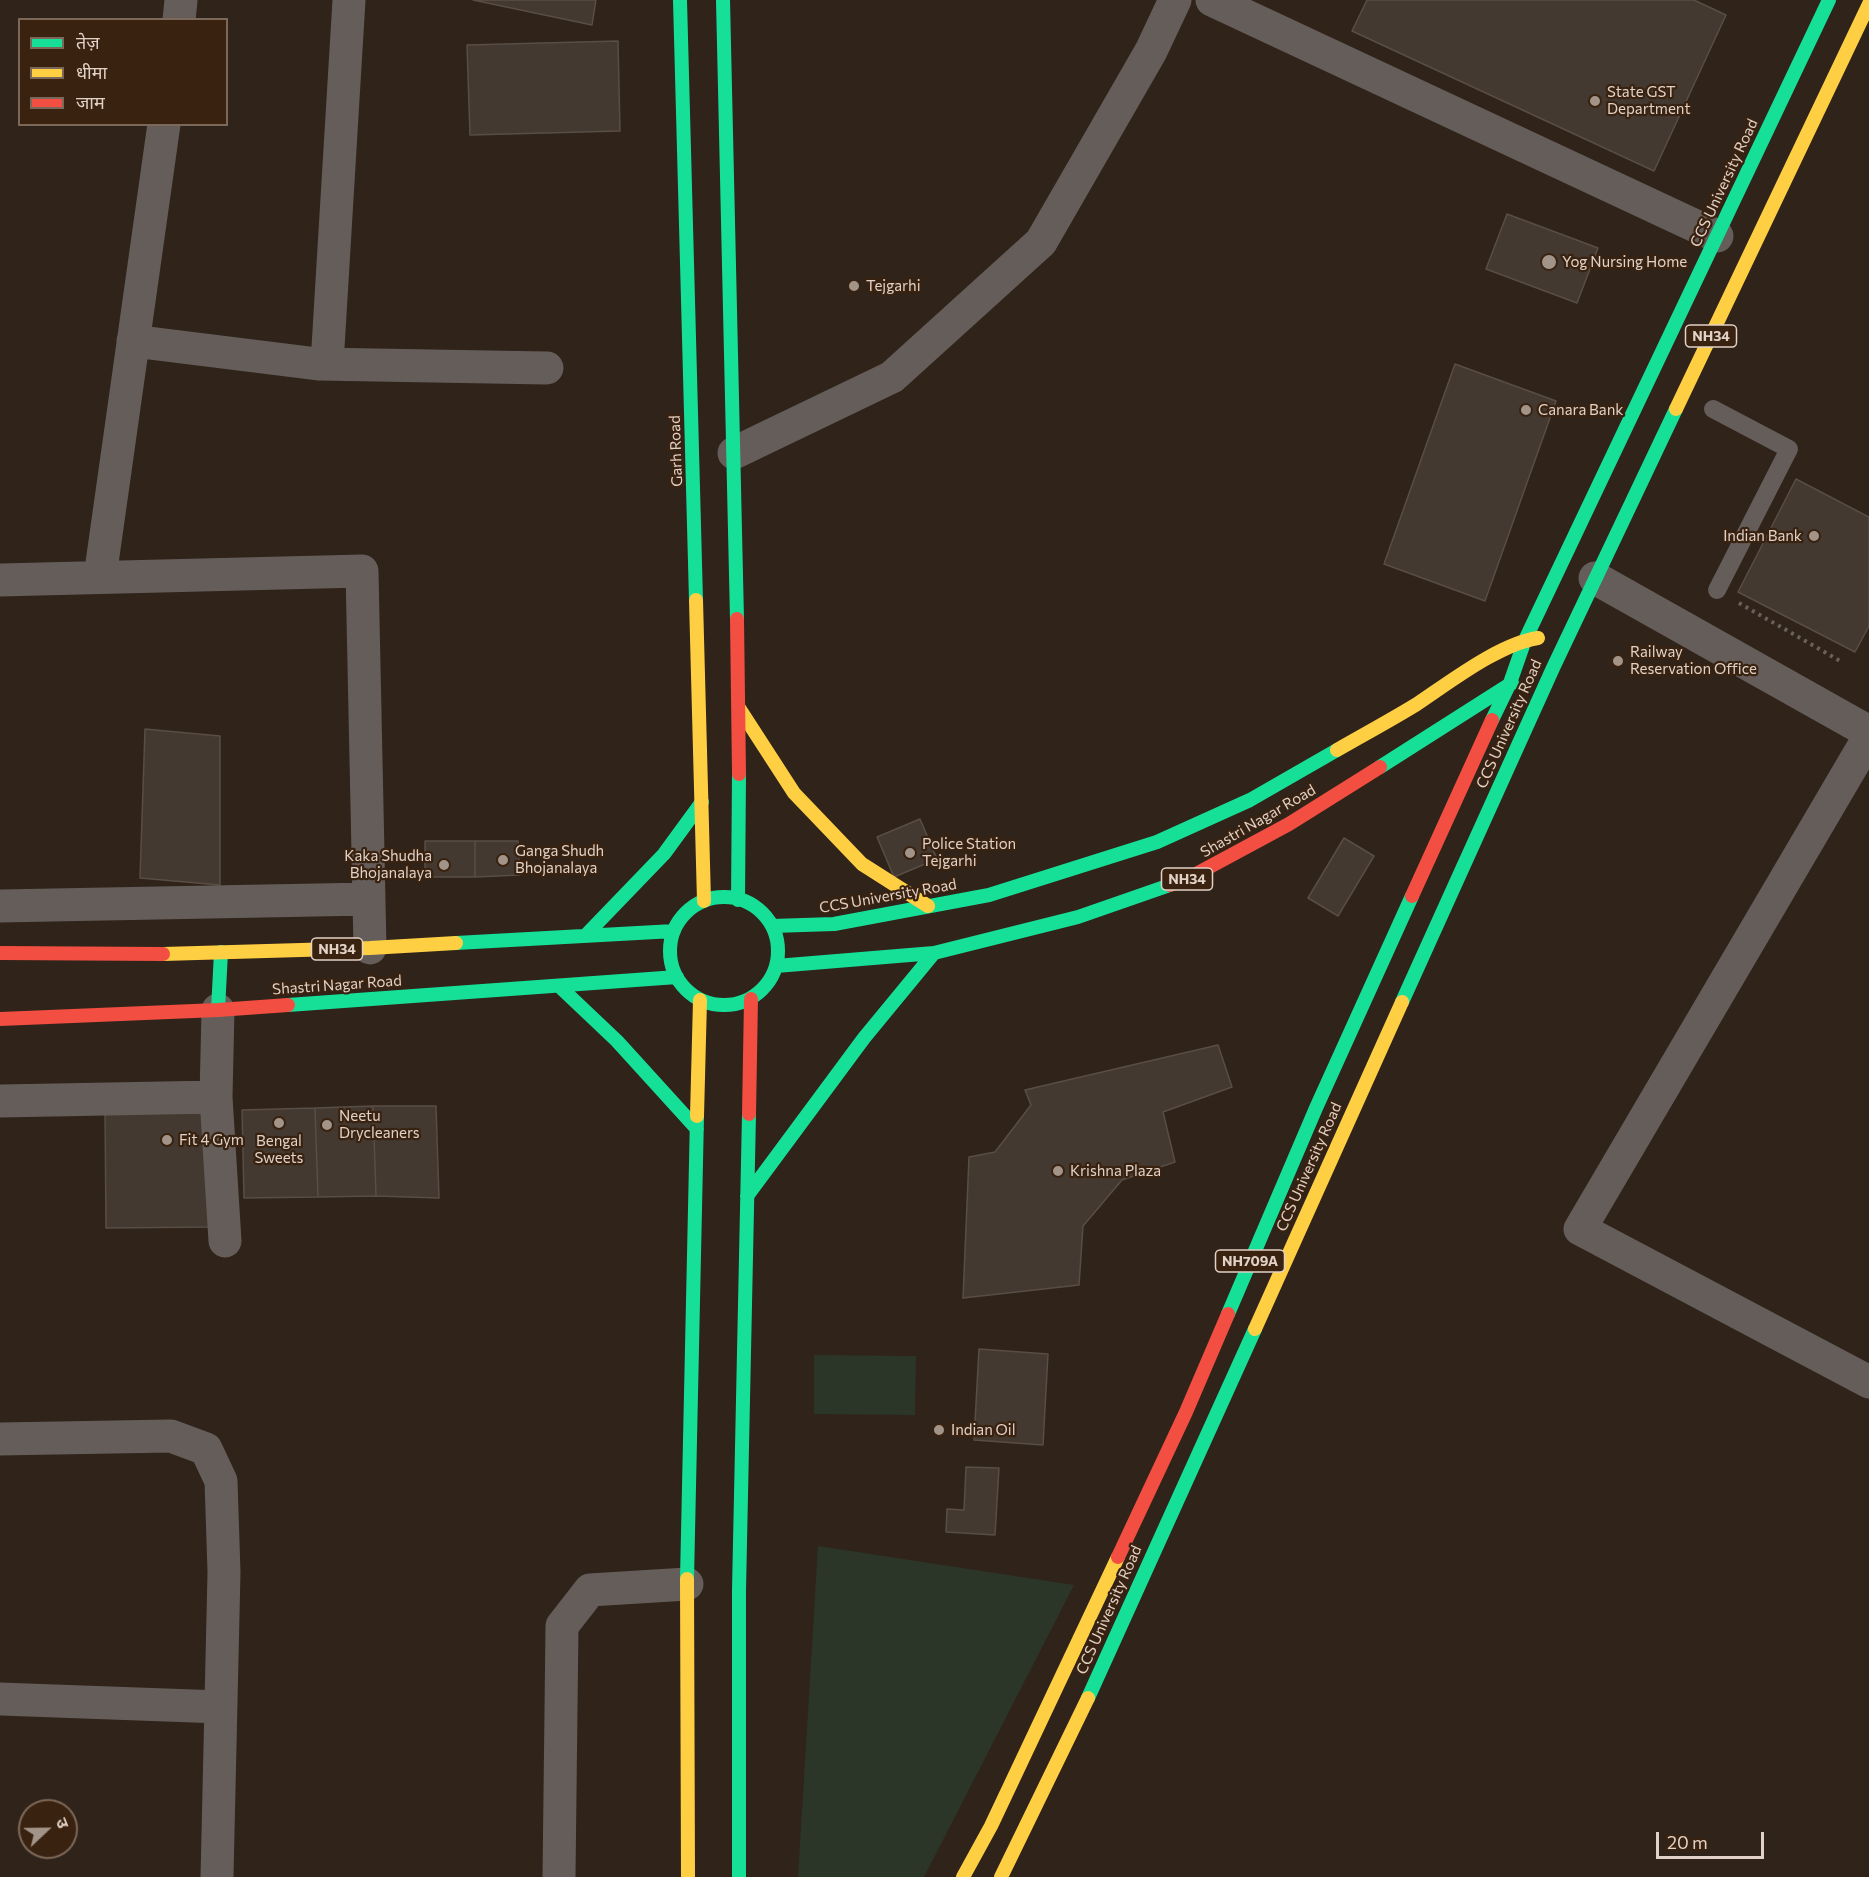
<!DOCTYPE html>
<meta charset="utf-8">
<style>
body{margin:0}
#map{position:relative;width:1869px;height:1877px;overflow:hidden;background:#302319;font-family:Commissioner,"Noto Sans Devanagari",sans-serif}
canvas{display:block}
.legend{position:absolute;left:18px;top:18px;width:210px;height:108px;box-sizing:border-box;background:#392210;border:2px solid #7c6859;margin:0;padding:8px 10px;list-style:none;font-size:18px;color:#e1d1c6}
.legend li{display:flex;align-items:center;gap:12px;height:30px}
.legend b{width:30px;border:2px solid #7c6859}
.north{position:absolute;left:18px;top:1799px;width:60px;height:60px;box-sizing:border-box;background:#392210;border:2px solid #7c6859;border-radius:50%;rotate:68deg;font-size:16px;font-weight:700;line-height:24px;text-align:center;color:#e1d1c6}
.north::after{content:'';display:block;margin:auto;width:21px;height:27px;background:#a39489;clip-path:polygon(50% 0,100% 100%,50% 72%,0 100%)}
.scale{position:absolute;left:1656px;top:1832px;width:108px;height:27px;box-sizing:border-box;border:3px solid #e1d1c6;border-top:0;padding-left:8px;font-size:18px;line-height:21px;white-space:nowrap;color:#e1d1c6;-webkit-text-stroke:4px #392210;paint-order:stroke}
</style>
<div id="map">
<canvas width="1869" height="1877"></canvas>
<ul class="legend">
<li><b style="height:8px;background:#16e098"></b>तेज़</li>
<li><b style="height:8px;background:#ffcf43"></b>धीमा</li>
<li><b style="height:8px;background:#f24e42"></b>जाम</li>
</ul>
<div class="north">उ</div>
<div class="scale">20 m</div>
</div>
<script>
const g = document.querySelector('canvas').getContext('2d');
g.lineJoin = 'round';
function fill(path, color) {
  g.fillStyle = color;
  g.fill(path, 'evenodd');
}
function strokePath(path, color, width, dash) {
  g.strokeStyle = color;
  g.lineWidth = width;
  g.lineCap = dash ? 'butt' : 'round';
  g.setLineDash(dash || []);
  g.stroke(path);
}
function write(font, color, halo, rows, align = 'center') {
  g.font = font + ' Commissioner,sans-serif';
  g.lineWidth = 4.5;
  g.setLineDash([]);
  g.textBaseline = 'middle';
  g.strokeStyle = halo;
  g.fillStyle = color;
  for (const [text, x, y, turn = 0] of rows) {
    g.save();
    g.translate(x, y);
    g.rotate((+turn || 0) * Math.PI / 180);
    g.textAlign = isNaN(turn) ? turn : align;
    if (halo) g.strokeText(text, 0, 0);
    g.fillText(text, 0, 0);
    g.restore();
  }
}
const green = new Path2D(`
 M814,1355L916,1356L915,1415L814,1414Z
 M818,1546L1074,1585L924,1877H798Z`);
const building = new Path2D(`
 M473,0H596L592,25Z
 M1367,0H1694L1726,15L1654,171L1352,31Z
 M618,41L620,131L470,135L467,45Z
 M1507,214L1598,248L1577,303L1486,269Z
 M1455,364L1556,401L1485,601L1384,564Z
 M1796,479L1869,517V626L1855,652L1738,592Z
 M145,729L220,736V885L140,878Z
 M920,819L937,859L894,877L877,837Z
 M1344,838L1374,856L1338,916L1308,898Z
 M425,841H475V877H425Z
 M475,841H518L520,875L475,877Z
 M1218,1045L1232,1087L1163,1112L1175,1162L1122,1180L1083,1226L1079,1285L963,1298L969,1157L995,1152L1031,1105L1025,1090Z
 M373,1106H436L439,1198L376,1196Z
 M373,1106L376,1196L318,1197L315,1108Z
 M315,1108L318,1197L244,1198L242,1110Z
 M210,1109L212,1227L106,1228L105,1111Z
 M979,1349L1048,1354L1043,1445L974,1440Z
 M966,1467L999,1468L995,1535L946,1532L947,1509L964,1510Z`);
const path = new Path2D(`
 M1739,603L1842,662`);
const lane = new Path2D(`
 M1713,409L1789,449L1717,590`);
const street = new Path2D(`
 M1212,0L1717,236
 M179,20L181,0
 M133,341L318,364L547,368
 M327,364L349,0
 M734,453L892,377L1041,242L1151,51L1175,0
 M100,577L164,124
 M1595,578L1869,732
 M0,580L362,571L370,948
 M1869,737L1580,1229L1869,1382
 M0,906L369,899
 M218,1010L216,1097L225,1241
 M0,1101L216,1097
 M0,1439L171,1436L206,1449L221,1481L224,1572L217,1877
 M0,1699L221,1707
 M559,1877L562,1626L590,1590L687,1584`);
const fast = new Path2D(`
 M680,0L696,600
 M723,0L737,619
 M1492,720L1510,683L1525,640L1829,0
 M1380,767L1512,683
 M670 951a54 54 0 1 1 108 0a54 54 0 1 1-108 0Z
 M738,900L739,774
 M772,926L834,924L989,895L1157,842L1250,800L1337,750
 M585,936L664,854L702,802
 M456,943L674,931
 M776,966L934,953L1078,917L1170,885
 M559,986L617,1041L697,1129
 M1402,1002L1553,668L1676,409
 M288,1005L677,977
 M218,1010L221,952
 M747,1196L864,1038L934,953
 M1228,1314L1316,1108L1412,896
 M687,1579L697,1116
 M1088,1698L1255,1329
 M739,1877V1590L749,1114`);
const slow = new Path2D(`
 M1676,409L1869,4
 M696,600L704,901
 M739,708L794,793L862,864L928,906
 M1337,750C1363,735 1391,720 1417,704C1450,682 1499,644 1538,638
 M163,954L370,948L456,943
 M697,1116L700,1000
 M1255,1329L1402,1002
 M687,1579L688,1877
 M963,1877L991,1826L1118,1557
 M1001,1877L1088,1698`);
const jam = new Path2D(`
 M737,619L739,774
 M1170,885L1187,879L1289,824L1380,767
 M1412,896L1492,720
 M0,953L163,954
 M0,1019L218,1010L288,1005
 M749,1114L751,999
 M1118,1557L1186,1412L1228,1314`);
const markers = [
 [1595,101,6,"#a39489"],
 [1549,262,8,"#a39489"],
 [854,286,6,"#a39489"],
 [1526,410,6,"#a39489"],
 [1814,536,6,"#a39489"],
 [1618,661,6,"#a39489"],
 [910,853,6,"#a39489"],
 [503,860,6,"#a39489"],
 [444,865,6,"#a39489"],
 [279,1123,6,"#a39489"],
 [327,1125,6,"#a39489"],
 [167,1140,6,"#a39489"],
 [1058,1171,6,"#a39489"],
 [939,1430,6,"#a39489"]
];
const shields = [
 [1711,336,51],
 [1187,879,51],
 [337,949,51],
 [1250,1261,69]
];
const shieldNames = [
 ["NH34",1711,336],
 ["NH34",1187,879],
 ["NH34",337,949],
 ["NH709A",1250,1261]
];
const poiNames = [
 ["State GST",1607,92],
 ["Department",1607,109],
 ["Yog Nursing Home",1562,262],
 ["Tejgarhi",866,286],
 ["Canara Bank",1538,410],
 ["Indian Bank",1802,536,"right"],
 ["Railway",1630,652],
 ["Reservation Office",1630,669],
 ["Police Station",922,844],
 ["Tejgarhi",922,861],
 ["Ganga Shudh",515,851],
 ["Bhojanalaya",515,868],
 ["Kaka Shudha",432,856,"right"],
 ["Bhojanalaya",432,873,"right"],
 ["Neetu",339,1116],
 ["Drycleaners",339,1133],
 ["Fit 4 Gym",179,1140],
 ["Bengal",279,1141,"center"],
 ["Sweets",279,1158,"center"],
 ["Krishna Plaza",1070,1171],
 ["Indian Oil",951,1430]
];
const streetNames = [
 ["CCS University Road",1724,183,-65],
 ["Garh Road",676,451,-92],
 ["CCS University Road",1509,724,-66],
 ["Shastri Nagar Road",1258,821,-30],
 ["CCS University Road",888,896,-10],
 ["Shastri Nagar Road",337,985,-4],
 ["CCS University Road",1309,1167,-66],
 ["CCS University Road",1109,1610,-66]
];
fill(green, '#2b3629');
fill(building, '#443930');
strokePath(building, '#594e45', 1.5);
strokePath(path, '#69615b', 4, [3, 4.5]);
strokePath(lane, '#645d59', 18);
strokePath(street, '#645d59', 33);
strokePath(fast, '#16e098', 14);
strokePath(slow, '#ffcf43', 14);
strokePath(jam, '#f24e42', 14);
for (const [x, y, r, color] of markers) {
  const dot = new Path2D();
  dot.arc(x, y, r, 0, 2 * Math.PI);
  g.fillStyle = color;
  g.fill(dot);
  strokePath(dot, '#392210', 2);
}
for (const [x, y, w] of shields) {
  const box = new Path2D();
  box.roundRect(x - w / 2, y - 11, w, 22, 4.5);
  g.fillStyle = '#392210';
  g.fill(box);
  strokePath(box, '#e1d1c6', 1.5);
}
write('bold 14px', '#e1d1c6', null, shieldNames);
write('15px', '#e1d1c6', '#392210', poiNames, 'left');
write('15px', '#e1d1c6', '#392210', streetNames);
</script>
